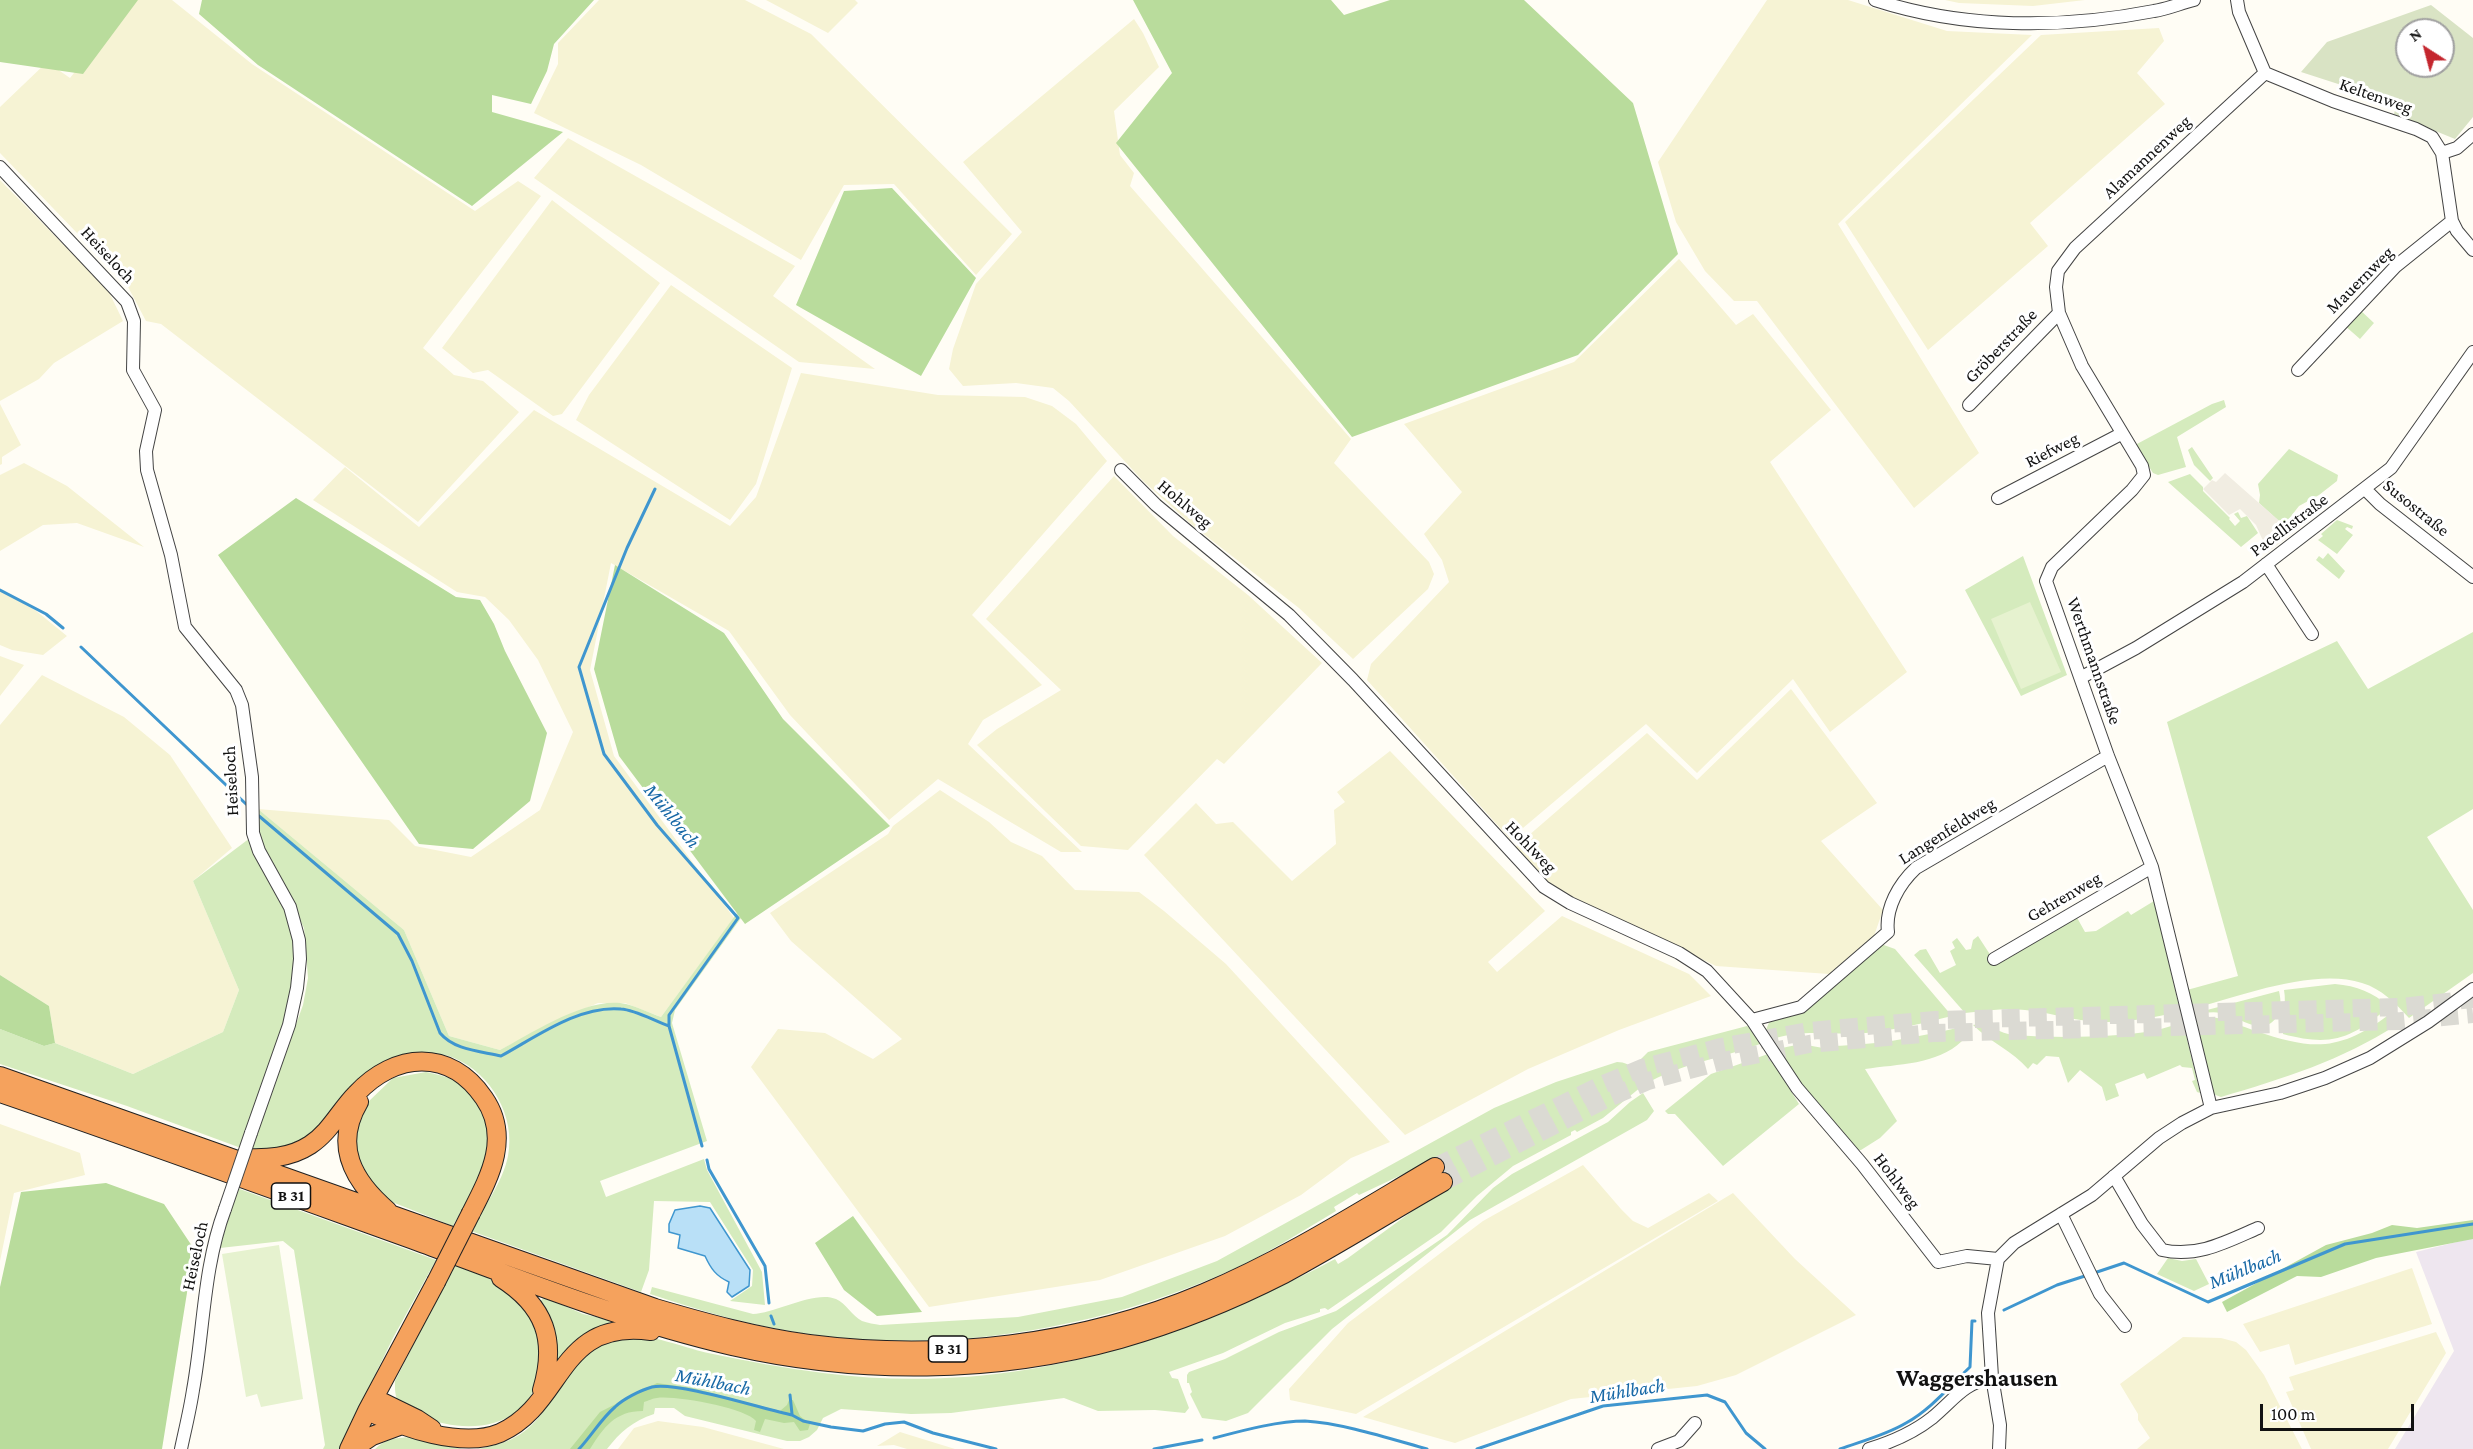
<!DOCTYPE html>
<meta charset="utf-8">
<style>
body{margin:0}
#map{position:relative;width:2473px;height:1449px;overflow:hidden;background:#fffdf5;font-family:"Crimson Pro",serif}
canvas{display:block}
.north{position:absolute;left:2395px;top:18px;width:60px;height:60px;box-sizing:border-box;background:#fff;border:2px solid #a0a0a0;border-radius:50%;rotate:324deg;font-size:16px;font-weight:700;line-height:24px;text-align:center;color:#111}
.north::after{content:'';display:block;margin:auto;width:21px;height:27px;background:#c4262e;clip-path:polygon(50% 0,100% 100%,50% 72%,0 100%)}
.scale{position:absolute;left:2260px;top:1404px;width:154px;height:27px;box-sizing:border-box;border:3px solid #111;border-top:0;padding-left:8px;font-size:18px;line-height:21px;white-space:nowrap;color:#111;-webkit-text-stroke:4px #fff;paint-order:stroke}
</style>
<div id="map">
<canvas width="2473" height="1449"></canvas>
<div class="north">N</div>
<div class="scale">100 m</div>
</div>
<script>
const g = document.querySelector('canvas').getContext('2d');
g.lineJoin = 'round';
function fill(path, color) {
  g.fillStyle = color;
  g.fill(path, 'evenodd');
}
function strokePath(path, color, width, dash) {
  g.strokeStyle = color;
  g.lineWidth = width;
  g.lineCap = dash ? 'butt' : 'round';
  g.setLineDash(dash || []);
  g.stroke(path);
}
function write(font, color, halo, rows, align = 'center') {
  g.font = font + ' "Crimson Pro",serif';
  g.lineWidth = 6;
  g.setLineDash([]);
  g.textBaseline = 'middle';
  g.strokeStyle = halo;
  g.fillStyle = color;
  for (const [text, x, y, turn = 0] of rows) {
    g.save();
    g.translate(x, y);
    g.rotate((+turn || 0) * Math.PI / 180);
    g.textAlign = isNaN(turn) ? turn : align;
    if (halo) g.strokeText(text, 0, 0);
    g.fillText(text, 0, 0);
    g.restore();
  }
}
const industrial = new Path2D(`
 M2473,1238V1449H2395L2454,1351L2416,1252Z`);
const farmland = new Path2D(`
 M132,0H172L252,64L475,211L518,181L541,196L423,348L454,375L483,381L519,412L418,522L161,324L146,321L127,285L0,153V107L47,62L70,78Z
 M599,0H745L811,34L1012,234L976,275L894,184L844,185L801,260L641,165L534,113L558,64V43Z
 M766,0H855L858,3L828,33Z
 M1767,0H1848L1947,31L2032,35L1838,224L1979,453L1914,508L1757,301H1734L1705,271L1676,222L1658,162Z
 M1945,0H2085L2033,6L1959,3Z
 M1134,19L1143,33L1159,67L1114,111L1120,155L1134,173L1130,186L1351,439L1334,463L1429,562L1434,574L1428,589L1353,659L1299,608L1192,525L1143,481L1069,401L1053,388L1016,383L963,386L949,369L953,349L976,284L1022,232L963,162Z
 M2159,28L2164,41L2137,73L2165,104L2030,223L2048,246L1928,350L1845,222L2041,35Z
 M568,138L795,266L773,296L875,369L799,362L534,178Z
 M0,180L108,290L123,321L54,363L39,379L0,401Z
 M552,200L660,283L562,414L553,416L488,370L473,373L442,348Z
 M1679,259L1736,325L1753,314L1831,410L1770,462L1907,672L1830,732L1793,679L1697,773L1646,724L1510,839L1367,680L1371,664L1449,582L1442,560L1424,534L1462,492L1404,424L1574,362Z
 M671,285L792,368L756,484L730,520L576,420L589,395Z
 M801,373L938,395L1025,397L1052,406L1076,424L1107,461L972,615L1042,685L983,720L968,744L1082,852H1061L938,779L889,820L790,715L729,631L611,563L590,670L614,756L734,918L661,1017L625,1003H598L559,1020L500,1050L449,1036L404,930L258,809L389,820L415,846L471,857L540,810L573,732L538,660L509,620L485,597L457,592L313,500L345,467L419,527L534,410L730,526L756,497Z
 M0,404L21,445L2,457V464L0,465Z
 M24,463L67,486L144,547L77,523L43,525L0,551V475Z
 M1114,476L1173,536L1248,595L1322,663L1224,764L1217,759L1128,850L1081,846L977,745L997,729L1061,690L986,619Z
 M0,590L35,610L67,636L43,655L12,650L0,645Z
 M0,656L24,665L0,696Z
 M42,675L124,717L170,755L232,848L193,881L239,990L223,1032L133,1074L55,1043L49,1006L0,975V725Z
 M1791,689L1877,803L1821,841L1883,910L1874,936L1829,974L1716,966L1548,885L1513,849L1647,733L1697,780Z
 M1390,751L1545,911L1488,962L1497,972L1562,916L1689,974L1711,996L1619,1030L1528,1069L1405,1135L1144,855L1196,803L1216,824L1233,822L1292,881L1336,844L1334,810L1345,802L1337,792Z
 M940,790L989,822L1011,842L1042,856L1075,890L1139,892L1164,911L1226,964L1390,1142L1351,1158L1301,1195L1225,1236L1100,1280L929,1307L751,1067L778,1029L825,1033L873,1059L902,1039L791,941L770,913L888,834L893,826Z
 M0,1124L80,1153L85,1175L14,1193L0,1261Z
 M1583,1165L1621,1209L1633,1221L1648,1228L1709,1193L1718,1201L1356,1414L1290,1400L1289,1389L1348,1323L1483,1221Z
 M1733,1193L1795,1259L1856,1315L1736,1375L1697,1386L1571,1399L1455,1443L1363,1417Z
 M2412,1268L2432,1324L2295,1365L2289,1344L2260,1352L2243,1324Z
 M2436,1332L2446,1353L2388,1449H2311L2286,1392L2294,1390L2289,1377Z
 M2183,1337L2221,1338L2236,1342L2246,1350L2264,1375L2302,1449H2137L2150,1438L2138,1420V1414L2120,1384Z
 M658,1421L703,1427L784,1449H618L634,1428Z
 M900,1432L955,1449H907L894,1445L877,1446Z`);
const green = new Path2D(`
 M2359,309L2374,323L2360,339L2344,325Z
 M2224,400L2226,407L2177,437L2186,467L2158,475L2153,473L2135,445L2212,404Z
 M2192,447L2213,478L2210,481L2194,465L2188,450Z
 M2289,449L2338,475L2337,481L2319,495L2299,506L2288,520L2281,523L2259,503L2260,495L2258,484Z
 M2190,474L2203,487V491L2230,518L2229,519L2235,526L2240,521L2234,514L2238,512L2241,518L2247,516L2258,533L2241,547L2168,482Z
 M2337,520L2353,526L2352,529L2347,527L2345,529L2353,535L2337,554L2318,540L2323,536L2321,534Z
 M2328,553L2345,571L2339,579L2316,560L2319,556L2323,559Z
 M2023,556L2067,675L2021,696L1965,590Z
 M2473,632V809L2427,837L2473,910V973L2409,1018C2395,1003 2382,989 2362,983C2314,967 2238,997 2191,1009L2187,990L2238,976L2167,722L2337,641L2368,689Z
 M258,809L404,930L449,1036L500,1050C532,1033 589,995 626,1004C638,1007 650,1013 661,1017L737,913L741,918L675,1010L672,1023L707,1141L600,1181L606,1197L704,1159L707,1170L762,1272L765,1305L730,1301L752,1286L753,1270L710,1202L654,1201L649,1270L641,1292L471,1231C483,1208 503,1182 508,1156C516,1117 491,1073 454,1058C442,1053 430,1053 417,1053L305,1142L274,1151L251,1149L303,1005L308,978L304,928L260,838L257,824Z
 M250,838L277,888L296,937L297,991L241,1148L127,1106L0,1064V1029L44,1046L55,1043L133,1074L223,1032L239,990L193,881Z
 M2154,901L2180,1011C2150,1019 2120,1024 2089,1021C2067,1019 2047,1012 2025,1010C2005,1008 1985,1011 1965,1013L1914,955L1920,950L1926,949L1940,973L1956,965L1950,951L1955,948L1952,942L1957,938L1966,950L1971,949L1973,940L1978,936L1991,956L1987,959L1989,963L2075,914L2085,932L2096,931L2128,911L2131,915Z
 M1881,944L1895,949L1952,1016C1924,1023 1895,1030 1866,1033C1832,1036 1803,1028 1770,1040L1766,1030L1770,1020L1804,1009Z
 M2335,984C2357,986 2373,992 2389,1007C2351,1039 2331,1047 2283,1034C2281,1019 2287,1006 2284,990Z
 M2279,991C2281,1000 2282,1010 2276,1018C2261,1038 2237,1015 2220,1013C2211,1011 2201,1014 2192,1016V1014Z
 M2390,1014L2396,1025C2343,1060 2282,1079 2221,1097L2213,1094L2194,1019C2224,1014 2230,1023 2256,1031C2314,1051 2340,1051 2390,1014Z
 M2183,1023L2200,1093L2197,1092L2192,1081L2195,1080L2192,1068L2182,1067L2180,1065L2147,1079L2144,1073L2115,1084L2119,1096L2106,1101L2102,1087L2080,1070L2068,1083L2059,1057L2046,1056L2037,1065L2033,1063L2028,1069C2013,1051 1990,1042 1973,1025C1989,1022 1998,1033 2013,1035C2056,1038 2109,1038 2152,1031C2163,1029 2173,1025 2183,1023Z
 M1747,1026L1752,1030L1760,1044C1725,1057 1685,1063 1651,1081L1645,1079L1641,1070V1059L1648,1052Z
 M1961,1027L1962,1041C1937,1065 1898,1064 1865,1069L1897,1121L1880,1138L1861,1150H1858L1814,1105L1777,1049L1801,1044L1823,1048V1046C1871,1046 1915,1038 1961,1027Z
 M1768,1054L1799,1104L1723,1166L1675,1114H1668L1665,1111L1711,1074Z
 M1617,1062C1633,1062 1636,1074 1641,1087L1603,1118L1577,1132L1575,1130L1571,1132V1135L1513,1166L1477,1196L1441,1232L1328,1310L1325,1308L1320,1309V1312L1285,1323L1223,1353L1169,1372L1172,1378L1178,1379L1189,1408L1185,1413L1155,1410L1098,1411L1064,1398L951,1413L911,1414L841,1409L823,1418L817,1430L809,1437L800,1441H787L685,1416L674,1408H655L654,1414C633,1421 620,1432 607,1449H476C554,1439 544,1385 595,1347C604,1341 620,1338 631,1336C647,1333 690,1349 708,1353C746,1361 785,1368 823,1373C1008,1397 1173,1345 1335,1259L1338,1264L1348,1258L1444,1188L1441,1174L1429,1162L1359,1195L1357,1193L1334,1207L1336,1211C1301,1232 1267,1254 1229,1271C1085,1335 918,1359 763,1326C724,1318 687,1306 650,1294L652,1287L753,1314C776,1313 815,1290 836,1299C846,1303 852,1316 862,1321C867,1323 875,1324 880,1325L1018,1317L1122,1297L1217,1261L1494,1108L1556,1082Z
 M426,1072C435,1074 445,1076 453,1080C462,1083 471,1094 477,1102C509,1144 474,1187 453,1226L392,1202L365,1179L355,1155L357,1125L367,1103L393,1078Z
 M1643,1093L1654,1111L1647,1120L1470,1220L1332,1329L1248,1413L1226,1421L1202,1418L1190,1394L1192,1392L1189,1383H1187V1375L1189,1372L1225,1359L1279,1332L1336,1311L1447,1235L1493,1188L1512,1174L1608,1122L1630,1102Z
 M237,1188L436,1260L393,1338L339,1449H323L325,1445L294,1250L283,1241L220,1248Z
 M2168,1258L2182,1261L2196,1259L2209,1284L2194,1291L2157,1274Z
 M454,1265C473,1273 510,1283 523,1300C528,1307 542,1333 544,1341C545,1349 541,1360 540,1368C532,1428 469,1437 421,1416C401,1407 394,1405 395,1381Z
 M544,1297L583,1314L610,1320L609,1324L584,1335L556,1364C557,1338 551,1326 539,1303Z
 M409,1437L462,1449H375C385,1439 396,1438 409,1437Z`);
const forest = new Path2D(`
 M0,0H138L83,74L0,62Z
 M202,0H594L554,44L547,71L531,104L492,95V112L563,132L472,206L258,65L199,14Z
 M1133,0H1331L1344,15L1390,0H1524L1633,103L1678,254L1578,355L1352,437L1116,143L1172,73Z
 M892,188L976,278L921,376L796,305L844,191Z
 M296,498L456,597L480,600L494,624L505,651L547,733L530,801L473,849L419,844L218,555Z
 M615,565L724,633L783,719L890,826L745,924L619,756L594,669Z
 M0,975L49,1006L55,1043L44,1046L0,1029Z
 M106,1183L164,1204L194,1249L162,1449H0V1287L21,1192Z
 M853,1216L922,1312L877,1316L844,1290L815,1243Z
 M2473,1220V1239L2376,1258L2321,1277L2297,1276L2227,1312L2222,1302L2326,1245L2372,1233L2392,1225L2417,1228Z
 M657,1383L692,1388L780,1411L787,1405L789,1400H793L800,1416L810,1424L808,1430L800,1431L794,1422L784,1423L765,1419L760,1432L754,1430L756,1421C746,1408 674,1395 657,1398C653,1398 648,1401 644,1402L643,1411C615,1411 604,1427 590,1449H570L600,1412Z`);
const cemetery = new Path2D(`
 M2431,5L2473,38V117L2455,139L2394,114L2397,103L2301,72L2327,42ZM2407,30H2443V66H2407Z`);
const pitch = new Path2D(`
 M2030,602L2061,672L2021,689L1991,619Z
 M279,1245L303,1399L261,1407L257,1394L246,1397L222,1254Z`);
const plaza = new Path2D(`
 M2225,473L2293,533L2268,552L2256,525L2240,509L2229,515L2203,489L2212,480L2216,482Z`);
const water = new Path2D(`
 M700,1206L710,1208L750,1270L749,1286L732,1297L727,1292L729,1282C716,1276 711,1269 705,1256L678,1248L680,1235L669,1232V1224L675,1210Z`);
const stream = new Path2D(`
 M655,489L627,548L579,667L604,754L657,825L738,918L669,1015V1026L702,1146
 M0,590L46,614L63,628
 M81,647L246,804
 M259,816L398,934L412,961L440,1033C454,1050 480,1051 501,1056C536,1037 579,1005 621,1009C636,1010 654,1021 669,1026
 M707,1160L709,1169L765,1266L769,1303
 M2094,1273L2124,1263L2208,1302L2345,1244L2473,1224
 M2004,1310L2057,1285L2088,1275
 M771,1316L774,1324
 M790,1395L792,1414
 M1214,1438C1241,1431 1277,1421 1305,1421C1342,1423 1391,1439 1427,1449
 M579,1449C592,1435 601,1419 615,1407C623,1399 641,1390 652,1387C676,1381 763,1409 792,1415L803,1421L831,1427L863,1431L885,1424L904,1422L933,1433L996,1449
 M1154,1449L1202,1440
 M1477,1449L1603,1406L1707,1395L1725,1402L1746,1433L1765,1449
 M1840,1449C1862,1441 1886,1435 1906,1423C1930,1410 1950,1386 1970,1367L1972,1321H1975`);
const highwayTunnel = new Path2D(`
 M1435,1167L1599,1086L1642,1068L1721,1047L1809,1031L1935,1020L2401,1007L2473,999
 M1443,1182L1604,1100L1648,1081L1723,1061L1809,1044L1933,1033L2401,1021L2473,1014`);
const minor = new Path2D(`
 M1875,0C1964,29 2062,29 2154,11C2168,9 2181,3 2194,0
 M2237,0L2239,12L2265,73L2333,101L2416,129L2432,137L2442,153L2452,221L2457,231L2473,250
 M2442,153L2457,148L2473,134
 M0,167L127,302L134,321L133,370L155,410L146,451L147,470L171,555L185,627L236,690L242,705L252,777L253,833L259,851L290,907L299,940L300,959L297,988L289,1025L251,1133
 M2298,370L2396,266L2452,221
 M1969,405L2059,313
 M1121,470L1156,505L1289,615L1353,680L1544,887L1570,903L1679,953L1707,971L1752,1020L1797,1088L1862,1164L1938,1262L1967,1256L1998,1259
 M2365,489L2380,504L2473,577
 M1998,498L2121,434
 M2266,564L2312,634
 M2082,677L2136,648L2243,582L2391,468L2473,352
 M1994,959L2152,867
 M1752,1020L1801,1007L1888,932C1885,908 1899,884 1916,868L2108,756
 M2211,1108L2152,867L2108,756L2046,581L2052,567L2132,490L2144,475L2142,466L2082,366L2059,313L2056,287L2058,271L2075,248L2265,73
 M2114,1176L2142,1224L2162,1250C2197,1258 2226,1242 2258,1228
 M2061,1214L2100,1294L2125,1326
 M181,1449C185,1430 190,1410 193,1390C204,1330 203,1268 225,1209
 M1658,1449L1679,1441L1695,1423
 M1869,1449C1892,1442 1913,1433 1932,1418C1955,1399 1961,1385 1992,1377
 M1999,1449L2000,1425L1992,1377L1988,1313L1998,1259L2014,1243L2092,1195L2159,1138L2182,1123L2211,1108L2280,1093L2325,1078L2370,1058L2428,1022L2473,989`);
const highway = new Path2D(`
 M0,1076L655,1308C706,1323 757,1337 809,1344C942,1361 1081,1345 1204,1293C1285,1259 1360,1211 1435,1167
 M0,1093C140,1141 280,1192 419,1242C522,1280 625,1321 732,1346C859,1375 995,1374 1120,1339C1176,1323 1231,1301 1284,1274C1338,1245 1390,1212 1443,1182
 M359,1102C333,1146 353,1181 388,1211
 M244,1158C267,1159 290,1158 310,1145C330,1132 340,1110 356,1094C395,1052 450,1048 484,1098C511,1137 490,1176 471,1213
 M501,1278C545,1306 557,1340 542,1390
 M374,1398L417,1419L432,1429
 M367,1411C402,1427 462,1449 500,1433C565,1404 557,1318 651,1331
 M349,1449L367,1411L436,1282
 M353,1449L372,1436L399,1426`);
const minorBridge = new Path2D(`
 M225,1209L251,1133`);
const highwayBridge = new Path2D(`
 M436,1282L471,1213`);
const shields = [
 [291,1196,39],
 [948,1349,39]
];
const shieldNames = [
 ["B 31",291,1196],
 ["B 31",948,1349]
];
const streetNames = [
 ["Keltenweg",2376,96,19],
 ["Alamannenweg",2147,157,-43],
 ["Heiseloch",108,255,47],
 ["Mauernweg",2360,280,-45],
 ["Gröberstraße",2001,346,-46],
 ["Riefweg",2052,450,-27],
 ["Hohlweg",1185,504,40],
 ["Susostraße",2416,508,39],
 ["Pacellistraße",2289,525,-37],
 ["Werthmannstraße",2094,661,71],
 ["Heiseloch",231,781,-93],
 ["Langenfeldweg",1947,831,-32],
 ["Hohlweg",1531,847,46],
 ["Gehrenweg",2064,897,-30],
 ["Hohlweg",1897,1181,53],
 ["Heiseloch",195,1256,-78]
];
const waterNames = [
 ["Mühlbach",672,816,51],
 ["Mühlbach",2245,1269,-22],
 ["Mühlbach",713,1382,11],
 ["Mühlbach",1627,1391,-9]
];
const districtNames = [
 ["Waggershausen",1977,1379]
];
fill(industrial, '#eee6ef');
fill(farmland, '#f6f3d4');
fill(green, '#d5ebbd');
fill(forest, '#b9dc9c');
fill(cemetery, '#d9e3c4');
fill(pitch, '#e6f2cf');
fill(plaza, '#f1ede2');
fill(water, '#b9e0f7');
strokePath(water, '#3f96cf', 1.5);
strokePath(stream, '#3f96cf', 3);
strokePath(highwayTunnel, '#dbdad3', 18, [18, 9]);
strokePath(minor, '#444', 14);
strokePath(highway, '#222', 20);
strokePath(minor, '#fff', 12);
strokePath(highway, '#f5a25d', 18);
strokePath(minorBridge, '#444', 14, []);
strokePath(highwayBridge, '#222', 20, []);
strokePath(minorBridge, '#fff', 12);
strokePath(highwayBridge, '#f5a25d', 18);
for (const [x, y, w] of shields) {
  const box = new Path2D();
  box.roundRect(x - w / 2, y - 13, w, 26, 4.5);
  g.fillStyle = '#fff';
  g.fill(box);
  strokePath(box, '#111', 1.5);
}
write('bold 16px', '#111', null, shieldNames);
write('18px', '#111', '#fff', streetNames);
write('italic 20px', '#1768a6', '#fff', waterNames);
write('bold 24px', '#111', '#fff', districtNames);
</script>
